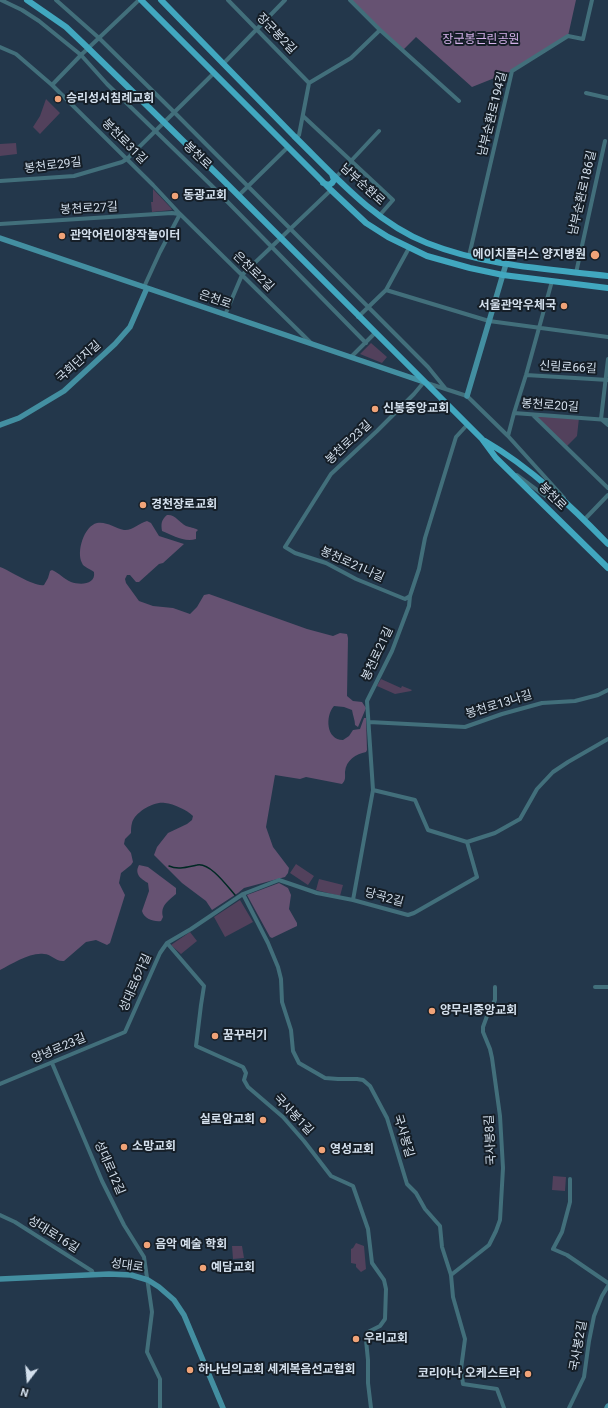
<!DOCTYPE html>
<meta charset="utf-8">
<style>
body{margin:0}
#map{position:relative;width:608px;height:1408px;overflow:hidden;background:#23374b;font-family:Roboto,sans-serif}
canvas{display:block}
.north{position:absolute;left:8px;top:1360px;width:40px;height:40px;-webkit-text-stroke:3px #151e27;paint-order:stroke;rotate:196deg;font-size:11px;font-weight:700;line-height:16px;text-align:center;color:#d3dfec}
.north::after{content:'';display:block;margin:auto;width:14px;height:18px;background:#d3dfec;clip-path:polygon(50% 0,100% 100%,50% 72%,0 100%)}
</style>
<div id="map">
<canvas width="608" height="1408"></canvas>
<div class="north">N</div>
</div>
<script>
const g = document.querySelector('canvas').getContext('2d');
g.lineJoin = 'round';
function fill(path, color) {
  g.fillStyle = color;
  g.fill(path, 'evenodd');
}
function strokePath(path, color, width, dash) {
  g.strokeStyle = color;
  g.lineWidth = width;
  g.lineCap = dash ? 'butt' : 'round';
  g.setLineDash(dash || []);
  g.stroke(path);
}
function write(font, color, halo, rows, align = 'center') {
  g.font = font + ' Roboto,"Noto Sans KR",sans-serif';
  g.lineWidth = 4;
  g.setLineDash([]);
  g.textBaseline = 'middle';
  g.strokeStyle = halo;
  g.fillStyle = color;
  for (const [text, x, y, turn = 0] of rows) {
    g.save();
    g.translate(x, y);
    g.rotate((+turn || 0) * Math.PI / 180);
    g.textAlign = isNaN(turn) ? turn : align;
    if (halo) g.strokeText(text, 0, 0);
    g.fillText(text, 0, 0);
    g.restore();
  }
}
const green = new Path2D(`
 M46,99L60,113L40,134L33,127L40,116Z
 M16,143L17,154L0,156V144Z
 M153,189L171,208L172,210L152,212L151,202H153Z
 M371,343L387,357L382,363L360,354Z
 M533,415L579,418L577,436L566,447Z
 M381,679L401,688L402,686L412,690L411,691L395,694L377,686Z
 M296,864L314,876L308,885L290,873Z
 M319,879L343,885L340,896L316,890Z
 M240,900L253,922L225,937L214,917Z
 M190,932L197,941L181,954L171,945Z
 M553,1176L566,1177L565,1191L552,1190Z
 M356,1243L364,1246L366,1269L361,1272L356,1267V1264L351,1263V1249L353,1248Z
 M232,1246H242L244,1258L233,1259Z`);
const forest = new Path2D(`
 M350,0H576L568,36L512,71L472,87L416,37L403,50Z
 M167,515C175,514 179,522 186,526C191,528 193,527 198,530L196,532V539C185,543 172,535 162,531C161,524 161,520 167,515Z
 M147,521L151,523L159,536L184,544L163,563L159,564L139,582H136L130,575H127L125,579L126,583L139,601L153,606L173,608L190,614L197,607L204,595L209,594L307,629L333,636L340,633L347,634L348,638L347,696L353,701L362,702L366,708L358,727L355,725C355,720 353,716 352,710L344,707L334,706C325,716 326,740 343,740L349,736L353,730L360,729L364,718H366L367,750L366,752C356,754 346,760 345,772C345,777 346,780 342,784L306,777L300,779L275,775L266,827L273,847L289,868L288,873L285,877L244,888L238,893L212,910L206,901L182,883L154,855L157,847L168,833L187,824L192,820L193,816C187,810 174,804 165,803C154,801 135,812 132,823C131,826 131,830 131,833L125,839L124,844L131,853L133,862L131,865L121,873L119,883L125,895L110,943L107,945L96,940L86,942L64,961C56,962 51,954 44,954C30,952 12,964 0,970V567C11,571 34,587 44,585L48,578L50,571L52,570C59,573 64,579 71,582C80,585 96,585 94,572C91,569 83,567 82,563C76,552 84,526 97,523C106,521 115,528 124,530C132,531 139,523 147,521Z
 M139,865L148,867L176,888V894C168,901 160,906 163,917L161,921C154,922 144,919 142,911L149,891L148,883C141,879 134,874 139,865Z
 M279,883L288,888L291,895L289,909L297,923V926L272,938L270,937L247,895Z`);
const stream = new Path2D(`
 M169,866C178,870 187,867 197,865C210,862 227,886 235,895`);
const street = new Path2D(`
 M1,0L22,10L39,21L81,55L107,84L211,185L366,343
 M56,0L99,38L171,109L428,367L445,388
 M139,0L81,55L52,85L153,185L180,214L311,343
 M228,0L309,83
 M350,0L380,30L459,101
 M0,47L16,54L52,85
 M223,64L285,0
 M586,93L608,98
 M303,116L393,200L379,216
 M297,138L299,135L309,83L351,58L380,30
 M336,177L379,131
 M0,181L74,176L122,162L127,159L214,73
 M238,196L287,148
 M0,224L172,213L179,214
 M469,256L512,71L568,36L583,39L592,0
 M576,273L605,141
 M144,287L160,252L180,214
 M386,290L489,321L608,337
 M225,315L242,275L331,190
 M358,317L386,290L409,248
 M351,357L375,333
 M608,359L601,419L608,425
 M526,375L608,380
 M514,413L526,375L552,281
 M533,415L608,488
 M508,436L514,413L608,420
 M517,475L556,504H560L561,498
 M584,520L608,495
 M410,596L405,599L356,579L326,563L295,553L285,547L331,474L377,431L414,394L424,382L467,396L508,436L564,498
 M369,722L465,727L502,714L542,703L575,701L598,695L608,690
 M373,790L415,800L428,830L467,842L495,833L520,819L537,789L553,772L568,762L608,739
 M243,894L268,943L278,967L281,979L282,1002L291,1030L293,1051L299,1063L325,1078L338,1079H357L363,1080L370,1086L387,1118L407,1184L416,1193L425,1209L440,1226L442,1247L451,1275L453,1297L465,1339L461,1369L463,1384L497,1389L504,1408
 M353,900L373,790L367,701L392,651L409,606L410,596L419,569L425,538L456,437L467,425
 M167,943L204,986L201,1005L196,1046L243,1067L246,1073L244,1080L248,1087L283,1117L304,1141L331,1176L353,1186L368,1229L372,1263L384,1280L386,1289L385,1319L380,1326L368,1332L366,1340L368,1360V1383L371,1408
 M595,987H608
 M52,1063L102,1181L124,1225L144,1257L152,1312L147,1352L160,1379V1408
 M0,1084L125,1032L160,953L167,943L191,929L243,894L279,880L317,893L353,900L408,915L414,913L477,877L467,842
 M570,1179V1202L562,1232L553,1249L567,1255L608,1283
 M0,1215L15,1222L92,1271L93,1274
 M451,1275L489,1245L496,1231L500,1220L503,1168L500,1116L492,1058L490,1049L483,1032V1027L487,1016L495,1000V987
 M569,1408L584,1377L589,1341L594,1316L602,1296L608,1286`);
const secondary = new Path2D(`
 M0,238L424,382
 M467,396L506,264
 M0,425L19,418L64,391L115,344L130,327L147,288
 M0,1279L109,1274L131,1275L148,1280L159,1287L174,1300L184,1315L223,1408
 M607,1408L608,1406`);
const primary = new Path2D(`
 M27,0L66,27L88,48L220,177L482,439L496,458L608,568
 M141,0L331,190L366,223L388,237L427,256L470,268L503,275L608,288
 M161,0C205,45 250,91 294,136C334,175 374,222 427,243C485,266 547,269 608,276
 M323,183L329,185L332,183L334,180L332,174
 M485,441C530,467 572,507 608,544`);
const markers = [
 [58,99,4,"#f0a378"],
 [175,196,4,"#f0a378"],
 [62,236,4,"#f0a378"],
 [595,255,5,"#f0a378"],
 [564,306,4,"#f0a378"],
 [375,409,4,"#f0a378"],
 [143,505,4,"#f0a378"],
 [432,1011,4,"#f0a378"],
 [215,1036,4,"#f0a378"],
 [263,1120,4,"#f0a378"],
 [124,1147,4,"#f0a378"],
 [322,1150,4,"#f0a378"],
 [147,1245,4,"#f0a378"],
 [203,1268,4,"#f0a378"],
 [356,1339,4,"#f0a378"],
 [190,1370,4,"#f0a378"],
 [528,1374,4,"#f0a378"]
];
const streetNames = [
 ["장군봉2길",276,34,46],
 ["남부순환로194길",493,114,-76],
 ["봉천로31길",124,142,45],
 ["봉천로",197,156,44],
 ["봉천로29길",53,166,-7],
 ["남부순환로",362,185,42],
 ["남부순환로186길",583,193,-77],
 ["봉천로27길",89,209,-3],
 ["은천로2길",253,272,44],
 ["은천로",215,300,19],
 ["국회단지길",79,362,-42],
 ["신림로66길",568,368,3],
 ["봉천로20길",550,406,4],
 ["봉천로23길",349,443,-43],
 ["봉천로",552,497,45],
 ["봉천로21나길",352,565,24],
 ["봉천로21길",378,654,-65],
 ["봉천로13나길",499,705,-17],
 ["당곡2길",384,898,15],
 ["성대로6가길",136,983,-66],
 ["양녕로23길",59,1049,-23],
 ["국사봉1길",293,1115,46],
 ["국사봉길",403,1136,73],
 ["국사봉8길",491,1140,-93],
 ["성대로12길",109,1168,66],
 ["성대로16길",53,1235,32],
 ["성대로",127,1266,8],
 ["국사봉2길",579,1346,-80]
];
const parkNames = [
 ["장군봉근린공원",481,40]
];
const poiNames = [
 ["승리성서침례교회",66,99],
 ["동광교회",183,196],
 ["관악어린이창작놀이터",70,236],
 ["에이치플러스 양지병원",586,255,"right"],
 ["서울관악우체국",556,306,"right"],
 ["신봉중앙교회",383,409],
 ["경천장로교회",151,505],
 ["양무리중앙교회",440,1011],
 ["꿈꾸러기",223,1036],
 ["실로암교회",255,1120,"right"],
 ["소망교회",132,1147],
 ["영성교회",330,1150],
 ["음악 예술 학회",155,1245],
 ["예담교회",211,1268],
 ["우리교회",364,1339],
 ["하나님의교회 세계복음선교협회",198,1370],
 ["코리아나 오케스트라",520,1374,"right"]
];
fill(green, '#52415c');
fill(forest, '#665272');
strokePath(stream, '#002924', 1.5);
strokePath(street, '#426f7b', 4);
strokePath(secondary, '#438fa1', 5.5);
strokePath(primary, '#41a7bf', 6);
for (const [x, y, r, color] of markers) {
  const dot = new Path2D();
  dot.arc(x, y, r, 0, 2 * Math.PI);
  g.fillStyle = color;
  g.fill(dot);
  strokePath(dot, '#151e27', 1.5);
}
write('12px', '#d3dfec', '#151e27', streetNames);
write('12px', '#d4b1e9', '#151e27', parkNames);
write('bold 12px', '#d3dfec', '#151e27', poiNames, 'left');
</script>
